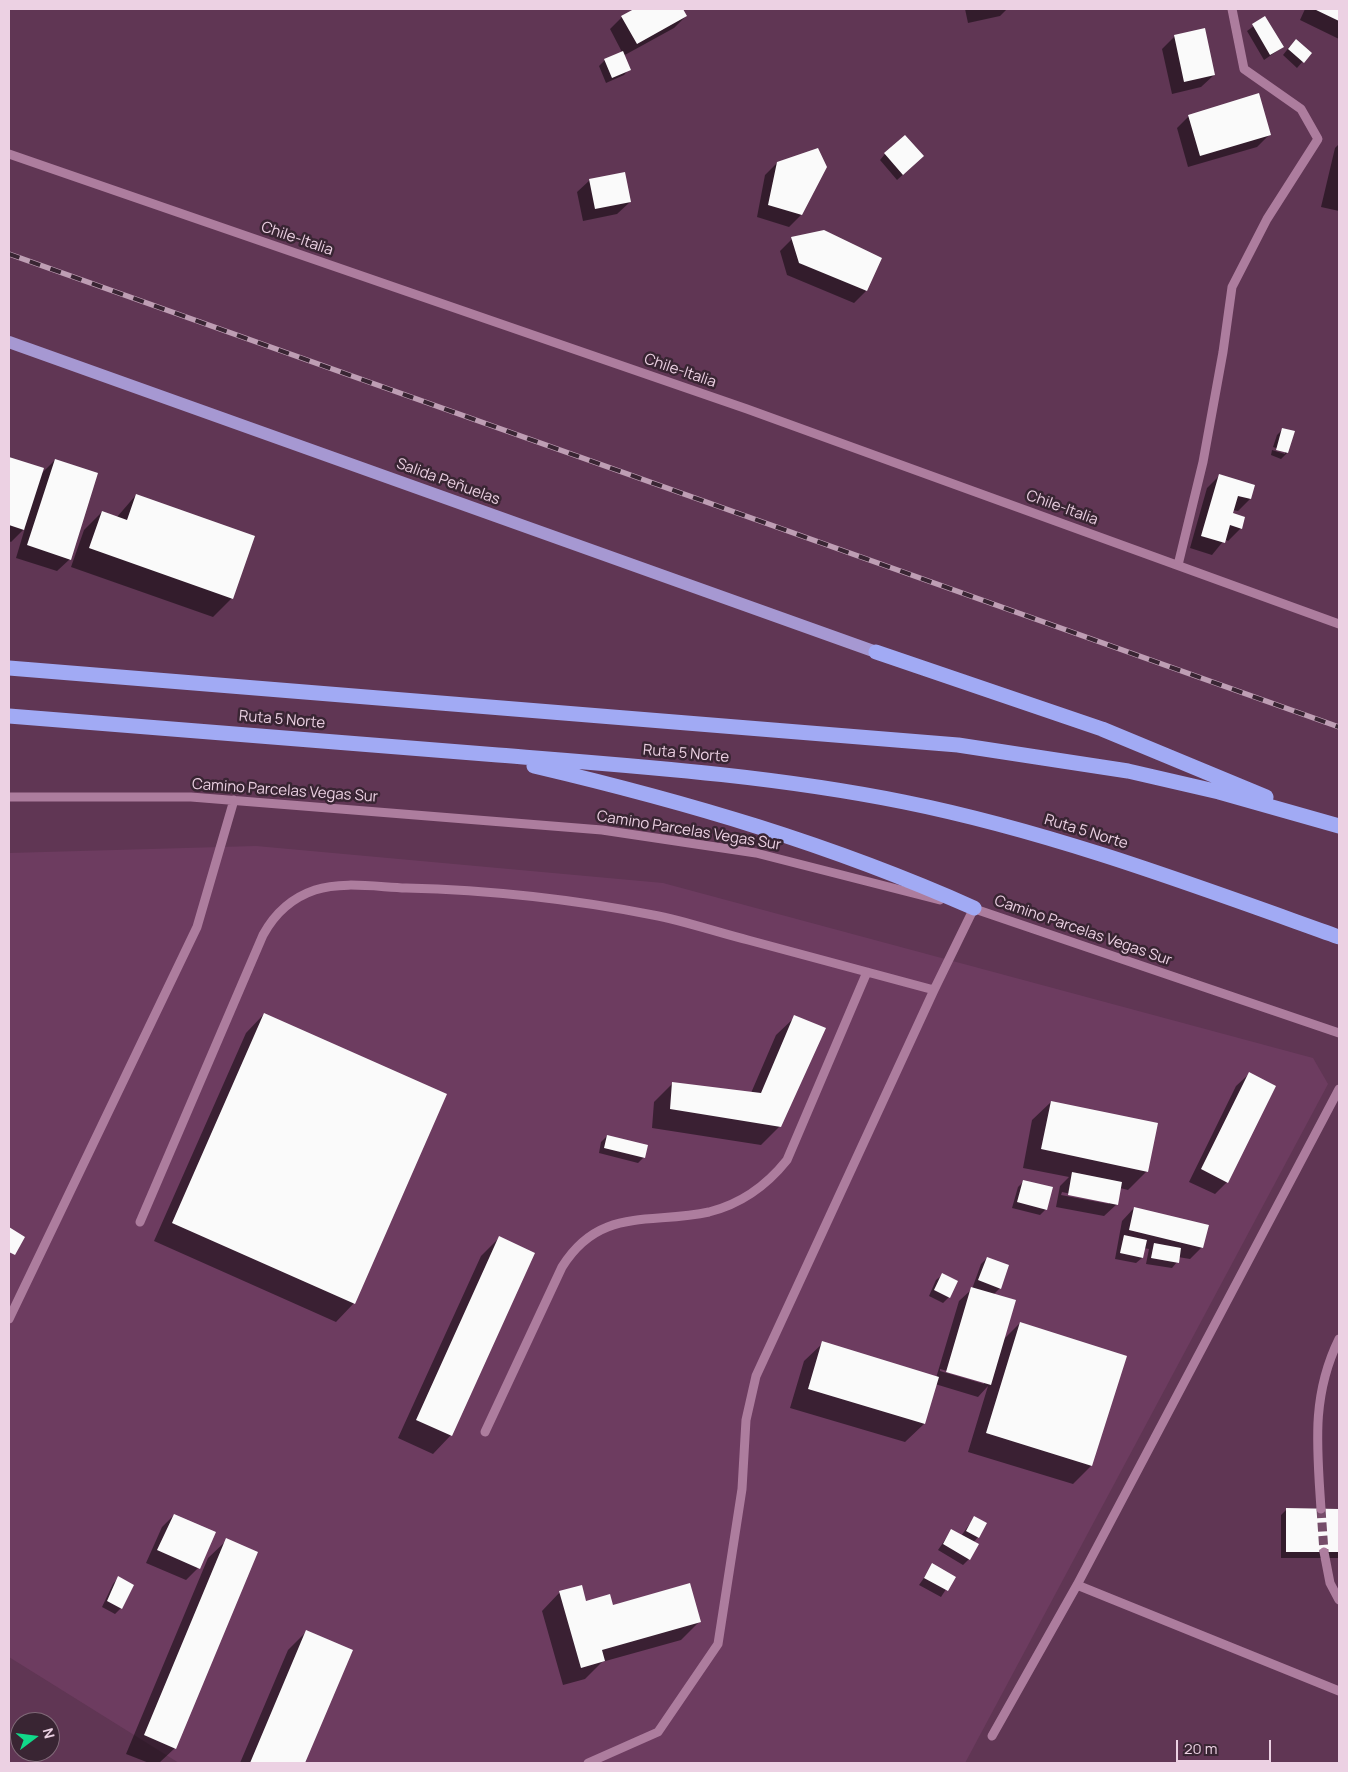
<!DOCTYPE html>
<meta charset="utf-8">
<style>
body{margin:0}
#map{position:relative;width:1348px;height:1772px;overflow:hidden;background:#603654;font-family:Manrope,sans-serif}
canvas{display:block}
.frame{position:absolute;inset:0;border:10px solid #ecd1e3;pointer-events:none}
.north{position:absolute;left:10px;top:1712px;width:50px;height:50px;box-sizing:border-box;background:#392533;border:1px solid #816a79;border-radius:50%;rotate:75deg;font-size:14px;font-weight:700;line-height:20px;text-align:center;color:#ecd1e3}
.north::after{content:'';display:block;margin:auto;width:18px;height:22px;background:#11d98a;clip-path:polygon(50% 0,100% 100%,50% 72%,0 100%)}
.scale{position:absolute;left:1176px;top:1740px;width:95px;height:22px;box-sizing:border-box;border:2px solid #ecd1e3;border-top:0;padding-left:6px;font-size:15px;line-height:18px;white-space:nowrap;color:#ecd1e3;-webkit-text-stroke:4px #392533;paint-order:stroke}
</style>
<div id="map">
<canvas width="1348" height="1772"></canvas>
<div class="frame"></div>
<div class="north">N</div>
<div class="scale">20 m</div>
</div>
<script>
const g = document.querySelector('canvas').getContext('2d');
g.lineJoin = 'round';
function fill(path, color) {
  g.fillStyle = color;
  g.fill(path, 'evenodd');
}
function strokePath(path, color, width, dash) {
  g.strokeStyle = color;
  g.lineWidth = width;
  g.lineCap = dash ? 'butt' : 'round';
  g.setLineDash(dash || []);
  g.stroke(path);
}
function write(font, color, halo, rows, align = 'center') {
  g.font = font + ' Manrope,sans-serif';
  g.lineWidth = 5;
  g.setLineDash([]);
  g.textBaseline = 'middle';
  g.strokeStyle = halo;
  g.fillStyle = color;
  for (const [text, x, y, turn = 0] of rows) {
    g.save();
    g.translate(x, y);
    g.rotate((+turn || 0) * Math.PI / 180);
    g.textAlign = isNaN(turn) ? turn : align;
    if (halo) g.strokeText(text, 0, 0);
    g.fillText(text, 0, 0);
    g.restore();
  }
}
const built = new Path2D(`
 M256,846L663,883L1313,1058L1328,1084L965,1763H179L9,1657V853Z`);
const shadow = new Path2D(`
 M637,9H682L686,16L674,28L623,56L629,69L624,75L606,83L599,66L605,60L622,52L610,29L622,17Z
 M965,9H1007L1000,16L968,23Z
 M1305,9H1339V39L1300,20Z
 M1265,18L1283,47L1264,60L1247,31Z
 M1175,36L1214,75L1201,87L1172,94L1162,49Z
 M1290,46L1310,53L1297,68L1283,55Z
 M1189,116L1270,134L1257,147L1188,167L1177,128Z
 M1339,144V211L1321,207L1335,148Z
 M885,154L917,162L897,180L880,160Z
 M777,163L801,215L789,227L757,217L765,175Z
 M590,180L630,202L617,214L583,221L577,192Z
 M792,239L866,291L854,303L787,275L780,251Z
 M1283,429L1287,453L1281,459L1271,455L1272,450L1285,454V451L1273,447L1277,435Z
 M9,458L42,468L41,474L55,460L70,559L57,571L16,558L25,528L11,542L9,541Z
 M1219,476L1250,499L1238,511L1233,510L1232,514L1241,528L1228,541L1225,539L1212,555L1190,548L1207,488Z
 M136,495L253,537L231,599L213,617L71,567L84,530L102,512L117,517Z
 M264,1014L354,1303L336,1322L154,1241L246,1033Z
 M795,1017L780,1126L761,1145L652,1128L654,1102L672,1084L751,1093L776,1035Z
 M1249,1074L1227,1182L1215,1194L1189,1182L1236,1086Z
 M1051,1102L1147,1171L1128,1190L1120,1188L1117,1204L1104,1216L1056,1207L1060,1186L1069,1177L1023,1168L1032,1120ZM1062,1192L1109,1202V1204L1061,1195Z
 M607,1136L644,1157L638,1163L599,1153L601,1142Z
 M1024,1181L1046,1209L1040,1215L1012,1208L1018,1187Z
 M1134,1208L1202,1247L1190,1259L1178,1257L1177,1262L1172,1268L1146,1264L1149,1249L1144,1248L1142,1258L1136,1263L1115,1259L1122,1221Z
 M499,1238L451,1435L433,1454L398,1438L481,1256Z
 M987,1258L1000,1288L993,1295L1002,1341L1020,1323L1091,1466L1073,1484L968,1452L988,1386L978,1397L935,1384L924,1424L905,1442L790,1408L804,1361L823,1343L936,1378L959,1301L972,1289L981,1264ZM940,1369L984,1381V1384L940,1371Z
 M942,1275L949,1297L943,1303L929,1296L936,1280Z
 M1287,1509L1339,1510V1558H1281V1515Z
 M174,1515L198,1568L186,1580L146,1563L162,1527Z
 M974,1518L978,1537L973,1543L969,1559L963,1565L938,1550L951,1531L961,1536Z
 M227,1540L175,1748L159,1763H149L126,1754L208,1558Z
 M933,1565L954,1577L941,1597L919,1585Z
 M118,1578L121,1608L115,1614L102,1607L113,1584Z
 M560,1592L586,1602L700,1621L681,1640L602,1662L585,1679L563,1685L542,1611Z
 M307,1631L351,1650L304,1763H240L288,1650Z`);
const building = new Path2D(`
 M634,9H683L687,16L637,44L621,16Z
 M1314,9H1339V21Z
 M1265,16L1284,47L1270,55L1252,24Z
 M1205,28L1215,75L1184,82L1174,35Z
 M1296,39L1312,53L1304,63L1288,49Z
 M623,51L631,70L612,78L604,59Z
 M1259,93L1271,135L1200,156L1188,115Z
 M905,135L924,156L903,175L884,153Z
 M818,148L827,167L802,215L768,205L777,162Z
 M625,172L631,202L595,209L589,179Z
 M824,230L882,258L867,291L799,263L791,237Z
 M1282,428L1295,431L1288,453L1276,450Z
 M9,457L44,468L24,530L9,525Z
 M55,459L98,473L71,560L27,545Z
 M1219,474L1255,485L1251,499L1238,496L1233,513L1245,517L1242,529L1230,525L1225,543L1201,536Z
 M136,494L255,536L233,599L89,548L102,511L127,520Z
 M264,1013L447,1094L355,1304L172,1223Z
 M794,1015L826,1028L781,1127L670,1109L672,1082L761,1093Z
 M1249,1072L1276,1086L1228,1183L1201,1169Z
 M1051,1101L1158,1123L1148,1172L1041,1149Z
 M607,1135L648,1145L645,1158L604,1148Z
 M1072,1172L1122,1182L1118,1205L1068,1195Z
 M1023,1180L1053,1187L1047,1210L1017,1202Z
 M1134,1207L1209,1225L1203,1248L1129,1230Z
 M9,1227L25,1237L15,1255L9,1252Z
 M1124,1235L1147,1240L1143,1258L1120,1253Z
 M499,1236L535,1253L452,1436L416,1420Z
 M1154,1243L1181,1248L1179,1263L1151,1258Z
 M987,1257L1009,1265L1001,1289L978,1280Z
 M942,1273L958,1281L950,1298L934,1290Z
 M971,1287L1016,1300L991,1385L946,1372Z
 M1020,1322L1127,1356L1092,1466L986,1433Z
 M822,1341L939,1377L925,1424L808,1389Z
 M1286,1508L1339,1509V1552H1286Z
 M174,1514L216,1532L200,1569L157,1550Z
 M974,1516L987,1523L979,1538L966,1531Z
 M951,1529L979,1544L970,1560L943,1544Z
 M226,1538L258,1552L176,1749L144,1735Z
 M932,1563L956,1577L948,1591L924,1578Z
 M118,1576L134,1585L122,1609L107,1601Z
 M690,1583L701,1622L602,1650L605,1661L581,1668L559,1591L582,1585L586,1601L610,1594L613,1605Z
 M306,1630L353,1650L305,1763H250Z`);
const minorTunnel = new Path2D(`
 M1321,1509L1324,1552`);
const minor = new Path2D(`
 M9,154L747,409L1339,624
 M1178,565L1203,462L1223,352L1232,287L1267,219L1318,139L1301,109L1244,69L1232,9
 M9,797H191L602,830L756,853L940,900
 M972,908L1339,1033
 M140,1222L263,935C275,913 291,898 315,890C342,881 377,887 406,888C488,890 572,899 653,915C685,921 716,932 748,940C810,957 872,973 934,990
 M9,1319L197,927L234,800
 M485,1432L562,1267C600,1206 650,1225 709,1212C741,1204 767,1185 787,1160L867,972
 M1321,1509C1317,1447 1311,1396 1339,1339
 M1324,1552L1330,1583L1339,1600
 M1077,1585L1339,1691
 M992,1736L1077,1585L1339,1089
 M588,1763L658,1732L718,1644L742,1489L746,1420L756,1376L934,990L974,908`);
const major = new Path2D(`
 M9,342L876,652`);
const highway = new Path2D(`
 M876,652L1102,729L1266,797
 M9,668L958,745L1128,771L1219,792L1339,826
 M9,716C172,729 335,742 498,755C634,766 770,775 904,802C1053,832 1196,886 1339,937
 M534,766C687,802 830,844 974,908`);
const rail = new Path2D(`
 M9,254L1339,727`);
const streetNames = [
 ["Chile-Italia",297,239,19],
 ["Chile-Italia",680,371,19],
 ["Salida Peñuelas",448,482,20],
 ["Chile-Italia",1062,508,20],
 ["Ruta 5 Norte",282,720,5],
 ["Ruta 5 Norte",686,754,5],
 ["Camino Parcelas Vegas Sur",285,791,4],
 ["Camino Parcelas Vegas Sur",689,831,9],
 ["Ruta 5 Norte",1086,832,17],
 ["Camino Parcelas Vegas Sur",1083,931,19]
];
fill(built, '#6d3c60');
fill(shadow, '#0007');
fill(building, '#fafafa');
strokePath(minorTunnel, '#754d69', 9, [9, 4.5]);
strokePath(minor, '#ad7d9e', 9);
strokePath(major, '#a698d2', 12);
strokePath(highway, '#a1aaf4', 15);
strokePath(rail, '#be9eb4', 5.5);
strokePath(rail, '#392533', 4, [11]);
write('15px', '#ecd1e3', '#392533', streetNames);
</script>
